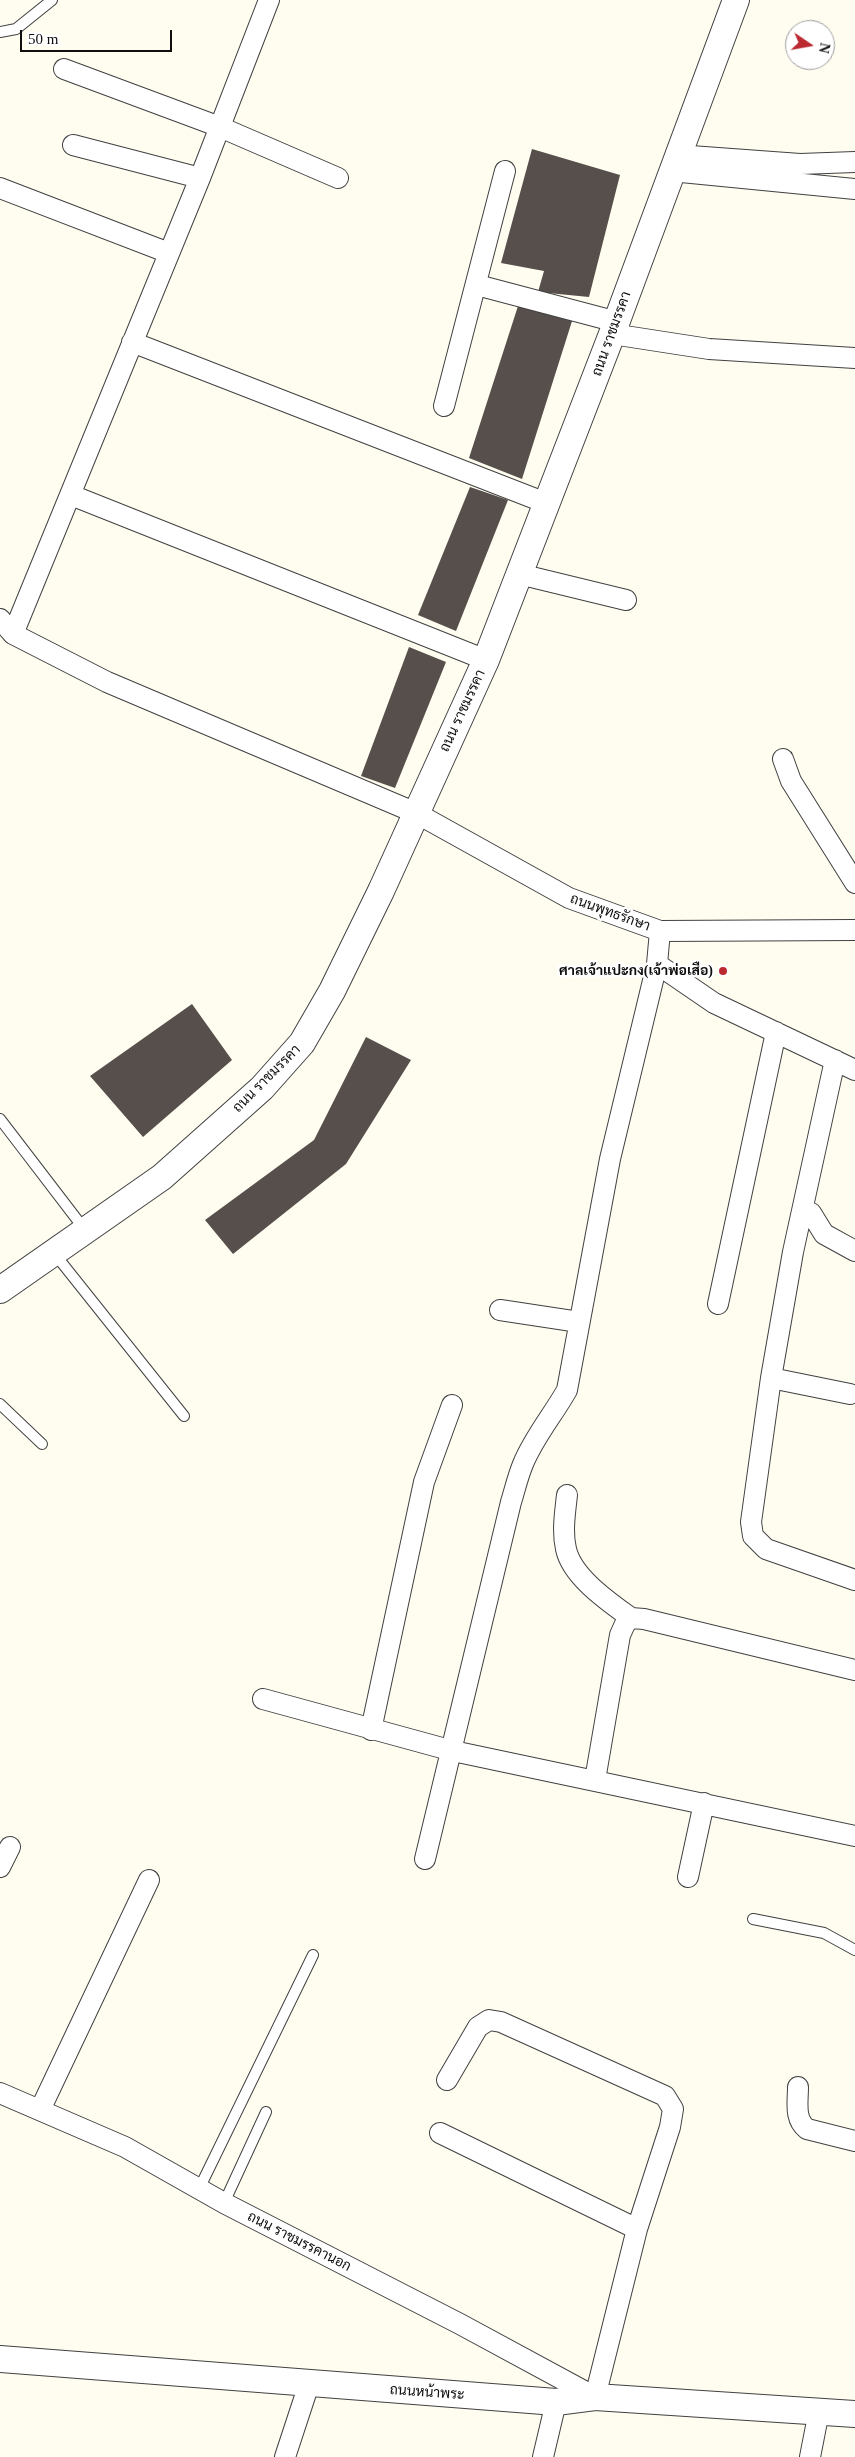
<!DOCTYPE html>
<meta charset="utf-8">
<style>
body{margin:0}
#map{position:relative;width:855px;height:2457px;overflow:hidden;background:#fffcf0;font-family:"Times New Roman",serif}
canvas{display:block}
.north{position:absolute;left:785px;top:20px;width:50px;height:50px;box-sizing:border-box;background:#fff;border:1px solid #9f9f9f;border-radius:50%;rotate:102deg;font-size:14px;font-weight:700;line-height:20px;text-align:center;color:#0e0e0e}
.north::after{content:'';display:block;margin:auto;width:18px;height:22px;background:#bb2931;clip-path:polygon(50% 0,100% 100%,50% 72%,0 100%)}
.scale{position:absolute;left:20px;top:30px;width:152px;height:22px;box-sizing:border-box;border:2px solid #0e0e0e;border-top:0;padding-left:6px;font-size:15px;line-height:18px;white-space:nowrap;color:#0e0e0e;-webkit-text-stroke:4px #fff;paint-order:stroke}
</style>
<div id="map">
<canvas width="855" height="2457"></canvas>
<div class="north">N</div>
<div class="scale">50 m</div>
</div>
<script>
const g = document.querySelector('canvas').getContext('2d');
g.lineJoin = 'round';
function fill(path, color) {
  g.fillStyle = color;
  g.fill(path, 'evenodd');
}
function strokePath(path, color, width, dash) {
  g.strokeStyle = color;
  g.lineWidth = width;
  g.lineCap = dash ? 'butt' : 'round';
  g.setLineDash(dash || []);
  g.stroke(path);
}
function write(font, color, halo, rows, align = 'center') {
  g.font = font + ' "Times New Roman",Sarabun,serif';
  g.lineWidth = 5;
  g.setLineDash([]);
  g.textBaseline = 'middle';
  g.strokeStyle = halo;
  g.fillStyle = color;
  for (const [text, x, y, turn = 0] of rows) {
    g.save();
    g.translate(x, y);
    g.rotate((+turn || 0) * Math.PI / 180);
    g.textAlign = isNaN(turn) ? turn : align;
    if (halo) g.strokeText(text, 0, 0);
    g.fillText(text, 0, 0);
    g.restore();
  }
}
const building = new Path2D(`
 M532,149L620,175L589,297L538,292L544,271L501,263Z
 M518,306L573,318L522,479L469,458Z
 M470,487L508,500L456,631L418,615Z
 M409,647L446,662L395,788L361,776Z
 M192,1004L232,1060L143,1137L90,1076Z
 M366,1037L411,1060L346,1164L233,1254L205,1220L314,1140Z`);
const service = new Path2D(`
 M0,32L16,29L52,0
 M0,1119L85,1230
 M54,1253L184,1416
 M0,1404L42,1444
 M753,1919L824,1933L855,1950
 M199,2189L313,1955
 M224,2203L266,2112`);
const minor = new Path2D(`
 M64,69L220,127L338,178
 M73,145L200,178
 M677,155L800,164L855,162
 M671,171L855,189
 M0,188L169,253
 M477,285L617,322
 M612,334L709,349L855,358
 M132,342L546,503
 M444,406L505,171
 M71,495L486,660
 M519,574L626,600
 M0,619L13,634L107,682L416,813L569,898L660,931L855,930
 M13,634L200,178L269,0
 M783,759L791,781L855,883
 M657,964L714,1003L855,1070
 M835,1060L793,1252L771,1378L751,1522L753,1536L766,1549L855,1580
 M803,1209L811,1213L824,1234L855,1251
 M718,1304L776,1032
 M500,1310L579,1322
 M771,1378L850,1394
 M567,1495C565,1513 562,1532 566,1549C572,1577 609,1602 631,1618
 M263,1699L453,1751L855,1836
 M371,1730L424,1482L452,1405
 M595,1780L620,1635L625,1624L631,1618L644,1619L855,1670
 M425,1859L511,1502C515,1489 518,1476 523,1464C534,1437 553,1415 567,1390L610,1159L657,964L660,931
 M0,1867L10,1847
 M688,1877L704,1803
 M798,2087C798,2102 794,2119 807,2129L855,2141
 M0,2093L125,2147L224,2203L460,2324L595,2397L637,2229L670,2127L673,2109L665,2096L501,2022L489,2020L478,2027L447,2080
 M40,2110L149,1880
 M440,2133L637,2229
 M285,2457L309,2384
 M543,2457L556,2402
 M810,2457L819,2411`);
const tertiary = new Path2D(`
 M0,1290L162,1177L262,1088L302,1043L332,991L381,891L486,660L612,334L736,0
 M0,2359L556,2402L595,2397L855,2414`);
const markers = [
 [723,971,5,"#bb2931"]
];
const streetNames = [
 ["ถนน ราชมรรคา",612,334,-70],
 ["ถนน ราชมรรคา",463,711,-65],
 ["ถนนพุทธรักษา",610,913,20],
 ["ถนน ราชมรรคา",267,1079,-45],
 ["ถนน ราชมรรคานอก",299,2242,27],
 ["ถนนหน้าพระ",427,2393,4]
];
const poiNames = [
 ["ศาลเจ้าแปะกง(เจ้าพ่อเสือ)",713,971]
];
fill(building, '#574f4b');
strokePath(service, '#414141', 12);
strokePath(minor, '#414141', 22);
strokePath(tertiary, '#414141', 28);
strokePath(service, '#fff', 10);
strokePath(minor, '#fff', 20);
strokePath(tertiary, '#fff', 26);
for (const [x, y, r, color] of markers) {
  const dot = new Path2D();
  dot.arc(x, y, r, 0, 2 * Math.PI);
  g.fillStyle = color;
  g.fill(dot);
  strokePath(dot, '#fff', 2);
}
write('14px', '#0e0e0e', '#fff', streetNames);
write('bold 14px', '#0e0e0e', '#fff', poiNames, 'right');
</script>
